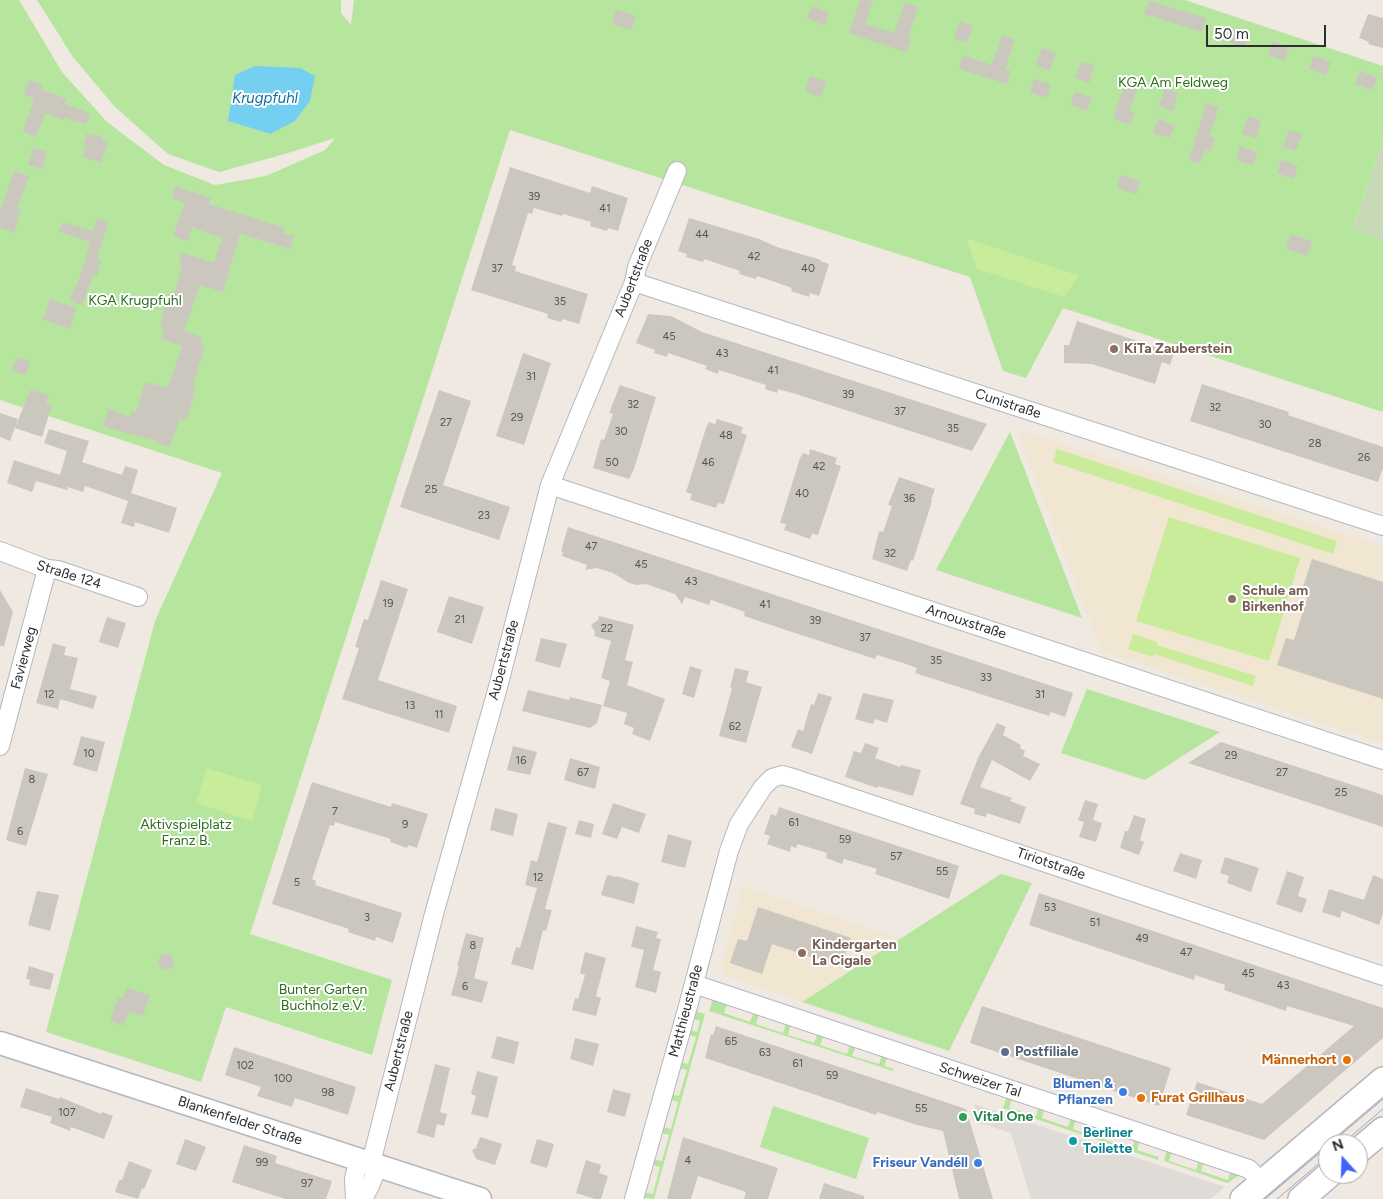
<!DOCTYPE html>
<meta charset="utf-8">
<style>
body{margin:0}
#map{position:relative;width:1383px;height:1199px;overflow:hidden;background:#efe9e1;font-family:Figtree,sans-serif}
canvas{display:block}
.north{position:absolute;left:1318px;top:1134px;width:50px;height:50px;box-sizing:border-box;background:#fff;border:1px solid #ababab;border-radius:50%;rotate:340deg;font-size:14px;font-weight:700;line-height:20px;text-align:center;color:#2e2e2e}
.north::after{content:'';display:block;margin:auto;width:18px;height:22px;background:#4264fb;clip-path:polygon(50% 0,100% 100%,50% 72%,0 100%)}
.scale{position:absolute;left:1206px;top:25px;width:120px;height:22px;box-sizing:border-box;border:2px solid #2e2e2e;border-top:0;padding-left:6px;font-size:15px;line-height:18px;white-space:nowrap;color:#2e2e2e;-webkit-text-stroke:4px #fff;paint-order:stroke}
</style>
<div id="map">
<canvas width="1383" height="1199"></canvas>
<div class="north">N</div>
<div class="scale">50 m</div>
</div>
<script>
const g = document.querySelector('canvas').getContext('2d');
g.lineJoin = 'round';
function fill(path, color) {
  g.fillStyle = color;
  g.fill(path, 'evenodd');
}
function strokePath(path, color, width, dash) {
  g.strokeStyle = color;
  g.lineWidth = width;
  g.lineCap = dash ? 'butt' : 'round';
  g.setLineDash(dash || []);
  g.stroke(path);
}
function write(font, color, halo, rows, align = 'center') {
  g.font = font + ' Figtree,sans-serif';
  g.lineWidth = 4;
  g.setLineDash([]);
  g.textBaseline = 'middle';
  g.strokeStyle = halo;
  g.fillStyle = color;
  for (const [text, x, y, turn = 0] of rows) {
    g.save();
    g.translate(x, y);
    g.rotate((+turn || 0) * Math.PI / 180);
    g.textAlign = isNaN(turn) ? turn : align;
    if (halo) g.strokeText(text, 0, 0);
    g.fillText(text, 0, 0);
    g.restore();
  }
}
const education = new Path2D(`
 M1016,429L1383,546V743L1102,652Z
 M743,886L901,938L802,1002L726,976L721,967Z`);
const green = new Path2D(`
 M0,0H19L62,72L107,122L164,165L215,185L266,176L325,150L335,138L285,154L219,172L168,154L114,106L73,57L37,0H341V13L351,25L354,0H1185L1383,66V140L1353,229L1383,239V412L1063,308L1026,378L1003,371L970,277L510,130L250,934L392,980L372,1055L226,1007L201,1082L46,1032L155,621L222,473L0,400ZM255,66L270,134L228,121Z
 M1010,432L1082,618L936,570Z
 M1087,689L1220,732L1145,780L1061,753Z
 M1001,874L1032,883L949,1051L802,1002Z
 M713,999L727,1003L724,1013L750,1022L754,1012L759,1014L756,1024L783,1033L786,1023L791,1024L788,1035L814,1043L818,1033L824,1035L820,1045L847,1054L850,1044L856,1046L852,1056L879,1064L882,1055L888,1056L884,1066L894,1069L893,1071L709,1011Z
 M692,1010L705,1014L654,1199L641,1197L642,1192L653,1194L660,1167L650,1164L651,1159L662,1161L669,1135L659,1132L660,1126L671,1129L678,1102L668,1099L669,1094L679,1096L687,1070L677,1067L678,1061L688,1064L696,1037L686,1034L687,1029L697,1032L700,1021L690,1018Z
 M1007,1096L1012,1098L1009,1108L1036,1116L1039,1107L1044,1109L1042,1118L1068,1127L1071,1117L1076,1119L1073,1129L1100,1138L1103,1128L1108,1130L1105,1140L1132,1148L1135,1139L1140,1140L1137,1150L1159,1157L1158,1160L1003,1108Z
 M773,1106L869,1138L856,1179L760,1147Z
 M1167,1149L1172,1151L1169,1161L1196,1170L1199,1160L1204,1161L1201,1171L1228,1180L1231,1170L1240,1175L1227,1183L1164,1161Z`);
const cemetery = new Path2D(`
 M1383,140V239L1353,229Z`);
const pitch = new Path2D(`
 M966,238L1079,276L1064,297L977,269Z
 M1057,449L1337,541L1333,554L1053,462Z
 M1169,517L1300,558L1269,661L1136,621Z
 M1133,634L1157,642V645L1256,676L1253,686L1154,654L1153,657L1128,649Z
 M207,768L262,785L252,821L196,803Z`);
const plaza = new Path2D(`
 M974,1104L1080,1139L1225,1187L1210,1199H1031L1011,1133L980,1123Z`);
const water = new Path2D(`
 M255,66L300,68L315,76L310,101L295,121L270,134L228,121L235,75Z`);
const building = new Path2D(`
 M860,0H873L865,24L894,33L905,2L918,7L908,38L911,39L906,52L849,33Z
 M1149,1L1206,18L1202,32L1144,14Z
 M812,6L829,12L825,25L807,19Z
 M616,9L636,16L631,30L612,24Z
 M1368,14L1383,18V48L1368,44L1369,42L1359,38Z
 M960,21L973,26L967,43L954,38Z
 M1232,28L1249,34L1245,47L1227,42Z
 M1002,35L1015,40L1005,69L1011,71L1007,84L959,69L963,55L992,65Z
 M1272,42L1289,47L1285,61L1268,55Z
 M1042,48L1056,53L1050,70L1036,66Z
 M1313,56L1331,62L1326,75L1309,69Z
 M1081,61L1094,66L1089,83L1075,78Z
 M1360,71L1377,77L1372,90L1355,84Z
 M810,76L826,81L821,97L805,92Z
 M1127,76L1140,81L1130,110L1135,112L1130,125L1113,119Z
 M1034,79L1051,84L1047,98L1030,92Z
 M29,80L43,85L41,90L67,99L65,104L90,113L86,124L64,118L63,120L45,113L36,137L23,132L34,98L24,95Z
 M1165,89L1178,93L1173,111L1159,106Z
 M1075,92L1092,98L1087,111L1070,105Z
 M1206,103L1219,107L1209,136L1215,138L1211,151L1205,150L1200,163L1189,160Z
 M1248,116L1261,121L1256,138L1242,134Z
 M1158,119L1175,125L1170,138L1153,133Z
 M1289,130L1302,134L1296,151L1283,147Z
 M87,133L103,137L102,140L108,142L101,163L82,156L86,146L83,145Z
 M1240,146L1257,152L1253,166L1236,160Z
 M33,148L47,152L42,169L28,165Z
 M1281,160L1298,166L1294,179L1277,173Z
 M510,167L590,193L592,186L628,198L618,231L608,228L607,231L590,226L591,222L563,214L562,216L534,208L532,214L528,213L512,265L516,266L515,271L588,294L579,324L562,319L561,322L547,318L548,314L471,290Z
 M14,171L29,176L17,209L21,210L14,233L0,228V212Z
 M1121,175L1140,181L1136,194L1117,188Z
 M175,186L211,198L209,204L284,228L283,233L294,236L290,249L240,233L223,292L200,285L184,331L203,337L200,344L205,346L193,385L196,387L187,420L180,418L170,447L155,442V440L125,433L103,426L108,409L130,417L132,411L136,412L145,382L168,388L182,346L161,339L164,328L160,326L168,294L170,295L171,291L175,292L182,266L179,265L182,253L214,263L222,238L192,227L188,241L173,236L185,203L172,198Z
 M689,218L759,239L777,247L821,260L820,261L829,264L819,296L810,293L809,297L791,291L792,288L772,281L757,276L756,279L739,274L740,271L704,259L703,262L686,257L687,254L678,251Z
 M97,219L108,222L97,260L101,261L97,276L93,275L82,305L72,302L73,300L70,299L75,285L77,286L90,242L59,232L63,222L93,231Z
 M1291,234L1312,241L1307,256L1286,249Z
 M50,299L76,308L70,329L43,320Z
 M648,314L671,316L702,332L987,424L972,451L796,394L778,389L777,393L765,389L766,385L719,370L718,374L705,369L707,366L668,353L667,357L654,353L655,350L636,343Z
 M1077,321L1174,353L1170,365L1162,362L1155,384L1092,364L1064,363V345H1069Z
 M523,353L551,363L524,445L496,436Z
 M17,357L30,362L26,375L12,370Z
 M1202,384L1289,412L1288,415L1383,447V468L1378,482L1190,421Z
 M620,385L656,397L634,469L629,479L593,468L601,439L604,440L613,414L609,413Z
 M30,390L49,395L46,403L52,405L42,437L15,428Z
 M439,390L471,401L443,485L510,507L499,540L400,507Z
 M0,413L18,419L10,441L0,437Z
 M717,419L743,427L741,433L747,435L724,504L718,503L716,508L690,500L692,494L686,492L706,428L709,422L715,424Z
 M49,429L89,441L82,462L122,475L125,466L138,470L131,493L177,508L169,533L135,522L134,527L121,523L128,501L85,486L83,492L68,487L67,490L36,481L32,492L7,483L14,460L60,475L67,451L44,443Z
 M810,449L837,458L835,464L841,466L818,535L812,534L810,539L784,530L786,524L780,523L800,458L803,453L809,455Z
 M899,477L935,489L931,500L932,501L913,561L911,560L907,571L872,559L879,531L883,532L892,506L888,505Z
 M568,527L1073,693L1065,717L1051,712L1049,716L915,673L917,668L906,664L877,655L875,659L869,657L789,631L744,616L745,612L714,601L711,600L709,605L685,597L682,604L675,594L660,589L646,584L637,585L629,583L613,573L597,568L585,570L587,565L562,556L563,552L561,551Z
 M1312,559L1383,582V699L1277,665L1286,638L1294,640L1310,589L1303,587Z
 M381,580L408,589L378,680L457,706L449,733L342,699L359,648L355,647L359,634L364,619L368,620Z
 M0,590L13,612L4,646H0Z
 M449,596L484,607L472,644L437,632Z
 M599,616L634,625L625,660L633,662L627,685L665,699L650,741L632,734L634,728L624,724L627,713L603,706L610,681L601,678L611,641L594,636L595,632L591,625L598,620Z
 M107,617L126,623L118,648L99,642Z
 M541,638L567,644L560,668L535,661Z
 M53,643L66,647L64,655L78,658L70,689L97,696L93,709L60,699L58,709L36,703Z
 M690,666L702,670L694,698L682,694Z
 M735,668L749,671L746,682L762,687L746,743L719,736L732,688L730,687Z
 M528,690L569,700L570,697L602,705L597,723L590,728L522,711Z
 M818,693L832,697L812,754L791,747L798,729L803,731L811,704L814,705Z
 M863,693L894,700L887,723L875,719L873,724L855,719Z
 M997,723L1006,727L1003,735L1021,745L1020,748L1025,751L1023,756L1040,764L1030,781L992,760L980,787L1012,798L1010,801L1026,807L1020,824L987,813L986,817L974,814L975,809L960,804L978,758Z
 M81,736L105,742L97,772L73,765Z
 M1221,742L1383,795V827L1188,763Z
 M865,743L879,748L875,758L900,767L901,765L921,770L913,796L878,786L877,788L845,777L854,751L861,753Z
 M513,746L537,752L530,775L507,770Z
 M570,758L600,767L595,789L564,780Z
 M25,768L48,774L26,846L6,840Z
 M312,782L391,807L392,803L428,814L417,848L408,845L407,848L390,842L391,839L335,822L334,826L330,825L312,879L316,881L315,885L402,913L393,943L376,937L375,941L348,932L349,929L272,904Z
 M1085,800L1098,804L1093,820L1102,823L1096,842L1079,837L1084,822L1078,820Z
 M613,803L646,814L639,833L622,827L617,839L602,834Z
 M779,807L959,866L949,899L875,874L877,869L844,859L842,864L826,858L827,853L798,844L796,848L791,846L790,852L767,844L770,836L764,834L771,814L776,816Z
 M495,808L518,814L513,836L490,830Z
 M1134,815L1146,819L1140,840L1144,842L1139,855L1120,848L1125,831H1128Z
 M579,820L594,824L591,838L575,834Z
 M548,822L567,827L545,909L552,910L546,931L543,930L533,970L511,964L516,947L520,948L537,888L525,885L531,860L537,862Z
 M668,834L692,841L685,868L661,862Z
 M1180,853L1202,860L1196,879L1173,871Z
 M1225,857L1259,868L1251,892L1227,883L1229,876L1220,873Z
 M1287,871L1304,877L1298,896L1307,899L1302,913L1276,904Z
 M607,875L616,877L617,876L639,883L634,904L601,895Z
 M1373,875L1383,879V914L1379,925L1342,911L1340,918L1322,912L1329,889L1364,900Z
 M37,891L59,895L50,931L28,925Z
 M1039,893L1383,1008V1038L1264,1140L1186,1115L1197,1082L1262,1104L1354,1026L1287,1006L1286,1011L1224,990L1225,985L1195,975L1194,980L1029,925Z
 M758,907L851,938L841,967L772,944L762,974L730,963L738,939L747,941Z
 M636,926L658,932L656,938L661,939L653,970L661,972L656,993L635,987L644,950L631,947Z
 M466,933L484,938L474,978L488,982L482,1003L451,995L459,966H457Z
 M585,952L606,958L596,996L601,998L596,1016L572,1010L575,998L578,999L585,975L580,973Z
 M158 962a8 8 0 1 1 16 0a8 8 0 1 1-16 0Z
 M29,966L54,974L50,990L29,985L30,980L26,979Z
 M127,988L150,995L143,1016L129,1011L124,1026L110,1021L118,997L123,999Z
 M982,1006L1171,1068L1159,1106L970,1043Z
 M716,1026L966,1109L993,1199H959L943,1131L917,1125L877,1112L876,1115L705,1058L711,1034L713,1035Z
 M497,1036L519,1042L514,1064L491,1058Z
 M575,1038L599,1044L593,1066L570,1059Z
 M234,1047L356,1087L348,1115L295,1098L292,1107L257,1096L261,1087L225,1075Z
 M435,1064L450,1068L440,1112L447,1114L444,1126L437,1124L434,1138L417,1133Z
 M477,1071L498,1077L488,1118L471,1114L476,1096L471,1094Z
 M26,1088L59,1099L60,1097L101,1114L102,1112L113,1116L104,1139L71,1127L70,1131L50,1123L52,1117L20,1107Z
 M613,1089L631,1094L625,1117L607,1112Z
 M480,1137L502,1144L495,1165L476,1159L472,1150L476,1148Z
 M683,1137L778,1168L768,1199H744L746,1192L698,1176L691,1199H667Z
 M185,1139L206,1147L196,1171L176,1164Z
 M537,1139L554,1144L547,1168L530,1163Z
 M244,1145L277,1156L275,1163L332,1181L326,1199H285L232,1182Z
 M586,1160L601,1165L599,1173L608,1176L601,1199H595L576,1193Z
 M129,1161L152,1170L144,1189L142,1188L138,1199L115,1192L119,1180H122Z
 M824,1183L864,1196V1199H819Z`);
const minor = new Path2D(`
 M634,282L1383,526
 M550,485L1383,760
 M0,551L47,569L58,570L138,597
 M0,746L47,569
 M694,984L1249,1169L1262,1182
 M371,1163L434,914L498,687L550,485L634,282L637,267L677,171
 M355,1199L354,1178L359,1160
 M363,1199L370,1186L378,1166
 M634,1199L688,1006L729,851L739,824L763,787L772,778L782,775L793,778L1383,976`);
const tertiary = new Path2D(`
 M0,1043L480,1199`);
const secondary = new Path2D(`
 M1358,1151L1383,1130
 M1243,1199L1383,1080
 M1301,1199L1330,1174`);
const tram = new Path2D(`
 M1330,1144L1383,1099
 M1342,1144L1383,1109
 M1265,1199L1328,1146
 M1277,1199L1328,1156`);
const markers = [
 [1114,349,5,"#8d6e63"],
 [1232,599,5,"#8d6e63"],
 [802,953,5,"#8d6e63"],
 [1005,1052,5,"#5c6f8a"],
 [1347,1060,5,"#e8710a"],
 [1123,1092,5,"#3f7fe0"],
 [1141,1098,5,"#e8710a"],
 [963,1117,5,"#2e9e5b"],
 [1073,1141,5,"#0f9aa8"],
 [978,1163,5,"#3f7fe0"]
];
const numberNames = [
 ["39",534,197],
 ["41",605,209],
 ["44",702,235],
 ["42",754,257],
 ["37",497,269],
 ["40",808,269],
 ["35",560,302],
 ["45",669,337],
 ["43",722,354],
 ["41",773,371],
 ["31",531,377],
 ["39",848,395],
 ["32",633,405],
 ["32",1215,408],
 ["37",900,412],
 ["29",517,418],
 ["27",446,423],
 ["30",1265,425],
 ["35",953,429],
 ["30",621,432],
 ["48",726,436],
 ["28",1315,444],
 ["26",1364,458],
 ["50",612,463],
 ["46",708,463],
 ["42",819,467],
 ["25",431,490],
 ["40",802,494],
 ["36",909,499],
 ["23",484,516],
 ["47",591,547],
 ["32",890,554],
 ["45",641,565],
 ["43",691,582],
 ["19",388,604],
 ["41",765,605],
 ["21",460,620],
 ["39",815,621],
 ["22",607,629],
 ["37",865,638],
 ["35",936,661],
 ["33",986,678],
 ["12",49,695],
 ["31",1040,695],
 ["13",410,706],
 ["11",439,715],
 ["62",735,727],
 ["10",89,754],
 ["29",1231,756],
 ["16",521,761],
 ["67",583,773],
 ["27",1282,773],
 ["8",32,780],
 ["25",1341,793],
 ["7",335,812],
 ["61",794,823],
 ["9",405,825],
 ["6",20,832],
 ["59",845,840],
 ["57",896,857],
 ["55",942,872],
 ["12",538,878],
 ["5",297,883],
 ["53",1050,908],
 ["3",367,918],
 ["51",1095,923],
 ["49",1142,939],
 ["8",473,946],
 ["47",1186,953],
 ["45",1248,974],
 ["43",1283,986],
 ["6",465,987],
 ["65",731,1042],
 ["63",765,1053],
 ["61",798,1064],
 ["102",245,1066],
 ["59",832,1076],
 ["100",283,1079],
 ["98",328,1093],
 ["55",921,1109],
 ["107",67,1113],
 ["4",688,1161],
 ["99",262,1163],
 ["97",307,1184]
];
const parkNames = [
 ["KGA Am Feldweg",1173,83],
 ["KGA Krugpfuhl",135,301],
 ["Aktivspielplatz",186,825],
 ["Franz B.",186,841],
 ["Bunter Garten",323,990],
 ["Buchholz e.V.",323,1006]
];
const streetNames = [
 ["Aubertstraße",634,278,-69],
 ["Cunistraße",1008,404,18],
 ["Straße 124",69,575,17],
 ["Arnouxstraße",966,622,18],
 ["Favierweg",24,658,-75],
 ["Aubertstraße",504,660,-75],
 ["Tiriotstraße",1051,864,19],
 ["Matthieustraße",686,1011,-75],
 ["Aubertstraße",399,1051,-76],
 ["Schweizer Tal",980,1080,18],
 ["Blankenfelder Straße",240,1121,18]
];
const educationNames = [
 ["KiTa Zauberstein",1124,349],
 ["Schule am",1242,591],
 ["Birkenhof",1242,607],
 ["Kindergarten",812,945],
 ["La Cigale",812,961]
];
const serviceNames = [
 ["Postfiliale",1015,1052]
];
const foodNames = [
 ["Männerhort",1337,1060],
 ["Furat Grillhaus",1151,1098,"left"]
];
const shopNames = [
 ["Blumen &",1113,1084],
 ["Pflanzen",1113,1100],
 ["Friseur Vandéll",968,1163]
];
const leisureNames = [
 ["Vital One",973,1117]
];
const cultureNames = [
 ["Berliner",1083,1133],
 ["Toilette",1083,1149]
];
const waterNames = [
 ["Krugpfuhl",265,99]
];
fill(education, '#f0e6d1');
fill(green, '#b6e59e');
fill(cemetery, '#c8d9b8');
fill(pitch, '#c9ec9a');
fill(plaza, '#dfdcd8');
fill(water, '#75cff0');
fill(building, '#cbc7bf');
strokePath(minor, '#b4b7c1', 20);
strokePath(tertiary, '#b4b7c1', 25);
strokePath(secondary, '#b4b7c1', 28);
strokePath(minor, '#fff', 18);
strokePath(tertiary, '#fff', 22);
strokePath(secondary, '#fff', 25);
strokePath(tram, '#a3a6b8', 1);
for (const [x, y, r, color] of markers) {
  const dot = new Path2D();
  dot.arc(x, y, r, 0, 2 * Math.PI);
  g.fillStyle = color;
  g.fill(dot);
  strokePath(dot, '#fff', 2);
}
write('11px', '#555452', null, numberNames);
write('14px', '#2c6e1b', '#fff', parkNames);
write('14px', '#2e2e2e', '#fff', streetNames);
write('bold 14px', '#785e54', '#fff', educationNames, 'left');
write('bold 14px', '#4e5e75', '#fff', serviceNames, 'left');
write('bold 14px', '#c56008', '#fff', foodNames, 'right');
write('bold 14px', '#366cbe', '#fff', shopNames, 'right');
write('bold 14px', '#27864d', '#fff', leisureNames, 'left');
write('bold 14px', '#0d838f', '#fff', cultureNames, 'left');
write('italic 15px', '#0d6fa3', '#fff', waterNames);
</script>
